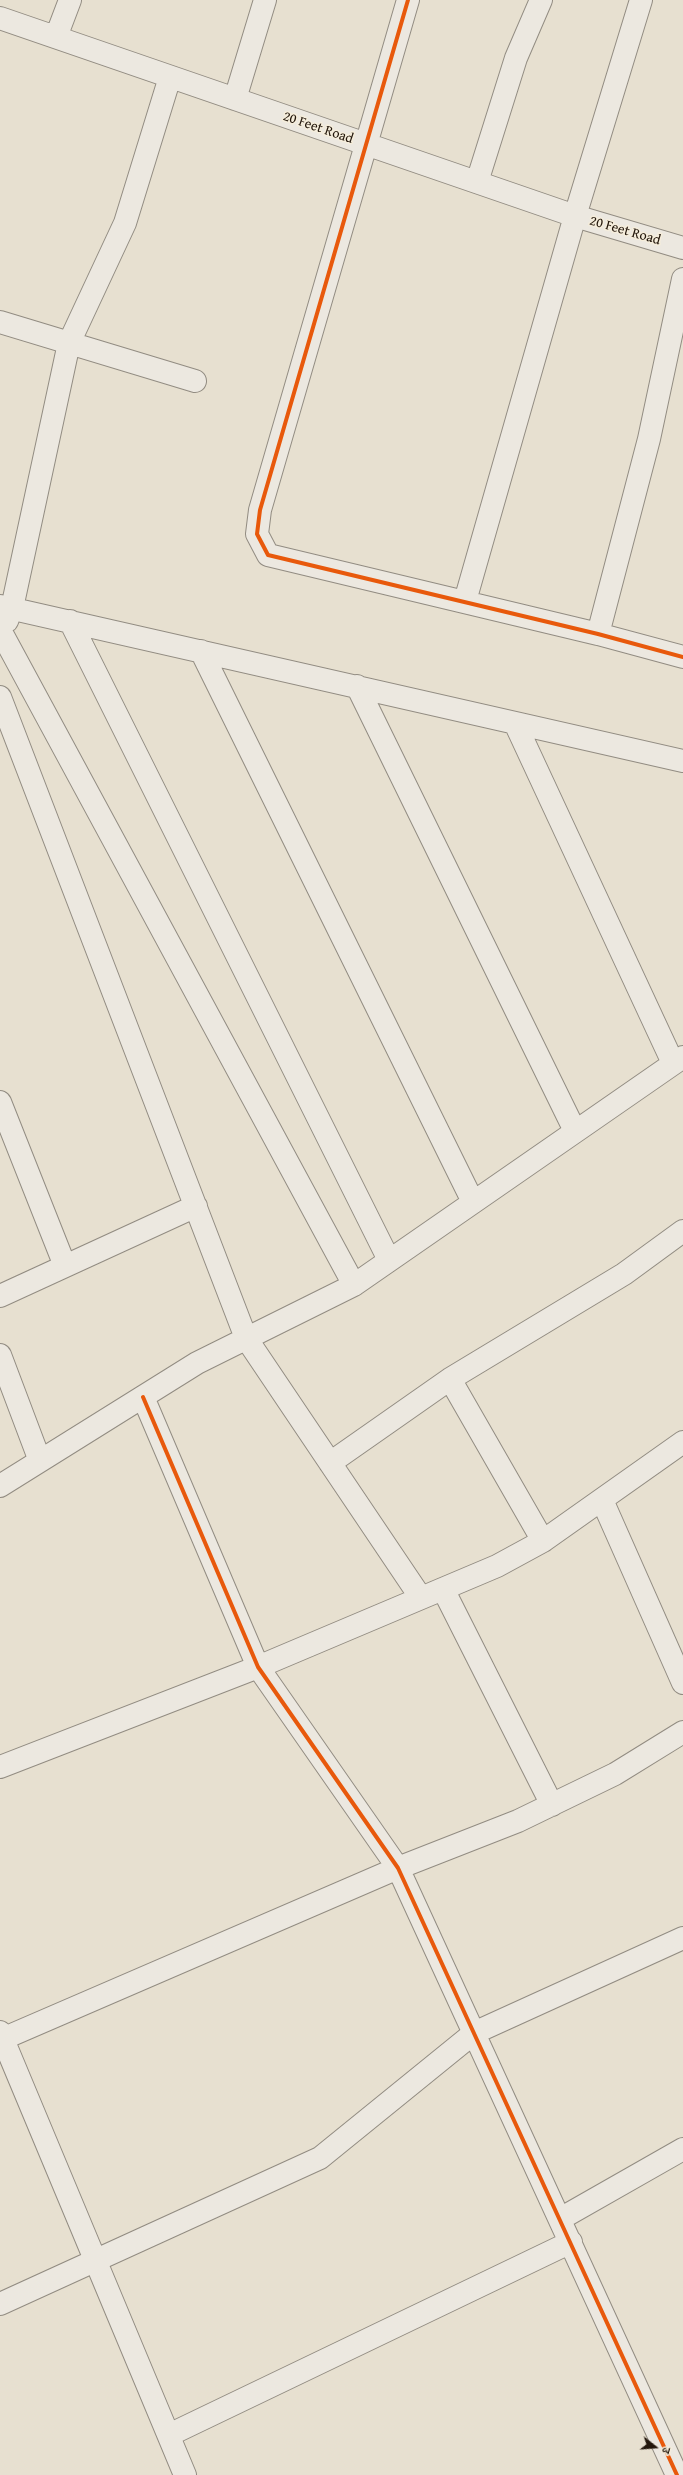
<!DOCTYPE html>
<meta charset="utf-8">
<style>
body{margin:0}
#map{position:relative;width:683px;height:2475px;overflow:hidden;background:#e7e0d0;font-family:"Gentium Book Plus","Noto Serif Devanagari",serif}
canvas{display:block}
.north{position:absolute;left:635px;top:2427px;width:40px;height:40px;-webkit-text-stroke:3px #f5eddb;paint-order:stroke;rotate:107deg;font-size:11px;font-weight:700;line-height:16px;text-align:center;color:#22160b}
.north::after{content:'';display:block;margin:auto;width:14px;height:18px;background:#22160b;clip-path:polygon(50% 0,100% 100%,50% 72%,0 100%)}
</style>
<div id="map">
<canvas width="683" height="2475"></canvas>
<div class="north">उ</div>
</div>
<script>
const g = document.querySelector('canvas').getContext('2d');
g.lineJoin = 'round';
function strokePath(path, color, width, dash) {
  g.strokeStyle = color;
  g.lineWidth = width;
  g.lineCap = dash ? 'butt' : 'round';
  g.setLineDash(dash || []);
  g.stroke(path);
}
function write(font, color, halo, rows, align = 'center') {
  g.font = font + ' "Gentium Book Plus",serif';
  g.lineWidth = 3;
  g.setLineDash([]);
  g.textBaseline = 'middle';
  g.strokeStyle = halo;
  g.fillStyle = color;
  for (const [text, x, y, turn = 0] of rows) {
    g.save();
    g.translate(x, y);
    g.rotate((+turn || 0) * Math.PI / 180);
    g.textAlign = isNaN(turn) ? turn : align;
    if (halo) g.strokeText(text, 0, 0);
    g.fillText(text, 0, 0);
    g.restore();
  }
}
const street = new Path2D(`
 M408,0L260,510L257,534L268,555L598,634L683,657
 M0,18L575,216L683,248
 M56,37L70,0
 M235,99L265,0
 M477,182L516,58L541,0
 M0,322L195,381
 M465,601L575,216L641,0
 M0,606L683,761
 M7,621L12,608L69,343L125,223L170,77
 M70,621L389,1260
 M0,630L354,1285
 M598,634L649,439L683,279
 M201,651L473,1202
 M357,686L575,1131
 M0,697L246,1338L421,1598
 M515,723L673,1063
 M0,1102L65,1266
 M0,1296L196,1206
 M0,1355L40,1461
 M450,1379L543,1541
 M143,1397L258,1667L398,1868L677,2475
 M330,1463L450,1379L624,1274L683,1231
 M0,1486L197,1363L354,1285L683,1057
 M602,1500L683,1683
 M443,1589L552,1805
 M0,1767L258,1667L497,1566L543,1541L683,1442
 M0,2032L185,2475
 M0,2040L398,1868L518,1821L615,1774L683,1732
 M560,2219L683,2149
 M0,2304L320,2158L474,2033L683,1938
 M169,2435L571,2242`);
const cycleway = new Path2D(`
 M408,0L260,510L257,534L268,555L598,634L683,657
 M143,1397L258,1667L398,1868L677,2475`);
const streetNames = [
 ["20 Feet Road",318,128,19],
 ["20 Feet Road",625,231,16]
];
strokePath(street, '#928c82', 24);
strokePath(street, '#ece8e0', 22);
strokePath(cycleway, '#e8590c', 4);
write('14px', '#22160b', '#f5eddb', streetNames);
</script>
